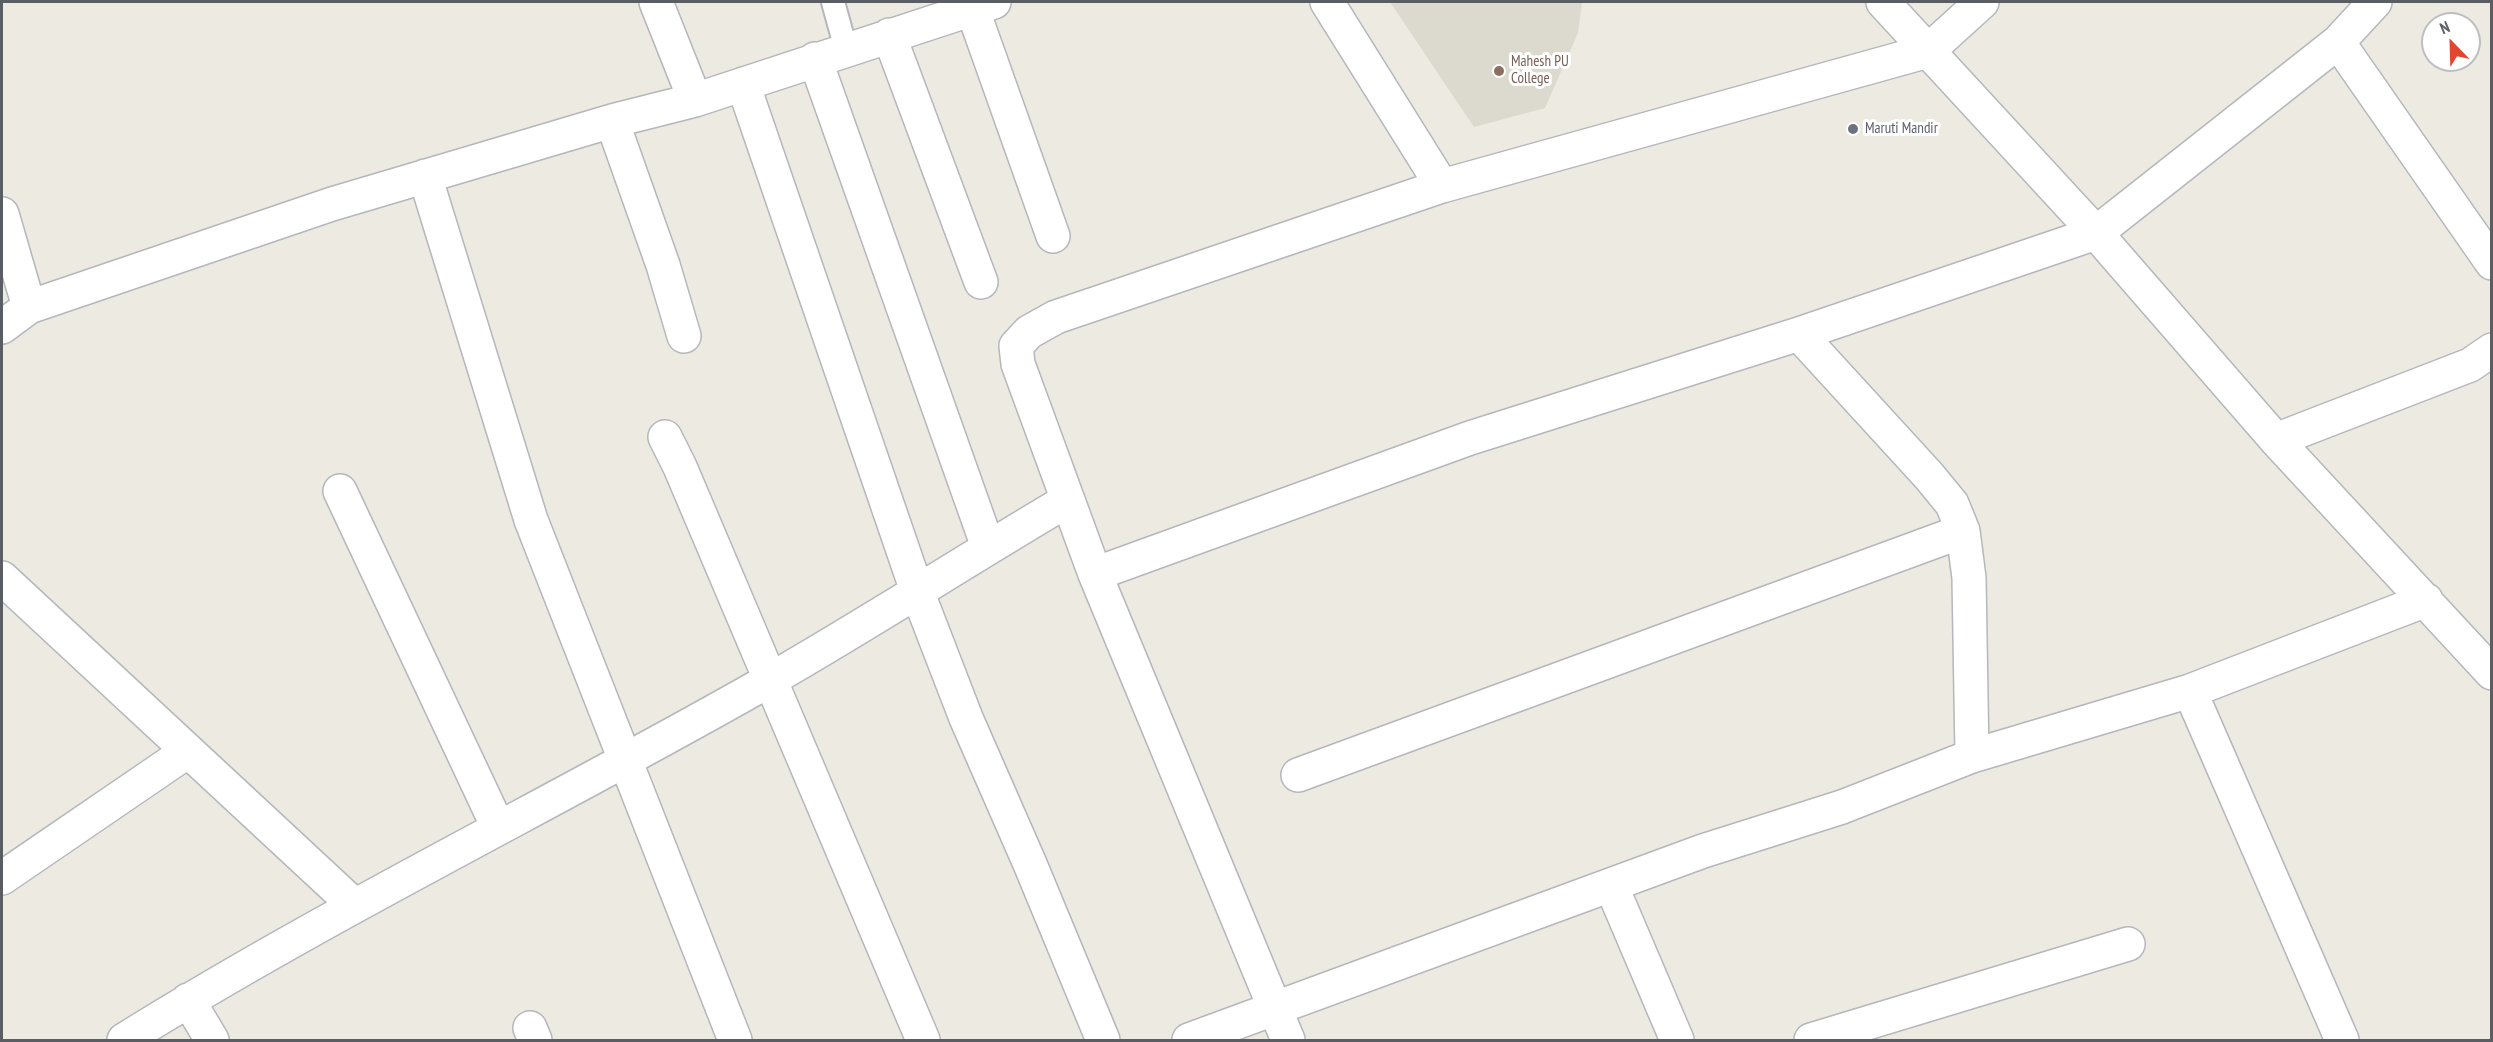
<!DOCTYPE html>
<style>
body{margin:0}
#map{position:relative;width:2493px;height:1042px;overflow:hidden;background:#eceae1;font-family:"PT Sans Narrow",sans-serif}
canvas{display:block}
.frame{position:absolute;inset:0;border:3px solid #5a5d62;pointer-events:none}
.north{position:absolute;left:2421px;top:12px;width:60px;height:60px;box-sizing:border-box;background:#fff;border:2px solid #bdbec0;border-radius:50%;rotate:337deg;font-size:16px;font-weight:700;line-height:24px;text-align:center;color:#5a5d62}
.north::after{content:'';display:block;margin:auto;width:21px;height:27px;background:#e24631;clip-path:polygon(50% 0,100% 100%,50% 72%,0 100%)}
</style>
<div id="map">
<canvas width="2493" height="1042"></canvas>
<div class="frame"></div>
<div class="north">N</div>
</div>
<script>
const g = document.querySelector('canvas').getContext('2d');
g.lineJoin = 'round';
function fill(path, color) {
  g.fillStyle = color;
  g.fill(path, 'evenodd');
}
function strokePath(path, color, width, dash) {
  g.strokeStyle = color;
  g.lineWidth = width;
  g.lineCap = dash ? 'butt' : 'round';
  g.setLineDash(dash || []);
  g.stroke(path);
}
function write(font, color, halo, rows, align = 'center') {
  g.font = font + ' "PT Sans Narrow",sans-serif';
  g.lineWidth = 6;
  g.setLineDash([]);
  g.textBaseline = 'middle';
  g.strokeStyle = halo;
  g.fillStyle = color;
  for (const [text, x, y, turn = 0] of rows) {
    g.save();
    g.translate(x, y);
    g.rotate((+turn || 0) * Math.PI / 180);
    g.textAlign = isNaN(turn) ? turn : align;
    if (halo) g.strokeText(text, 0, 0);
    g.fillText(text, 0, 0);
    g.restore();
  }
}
const education = new Path2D(`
 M1390,2H1582L1578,33L1545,108L1474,127Z`);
const service = new Path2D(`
 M833,2L846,49`);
const minor = new Path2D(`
 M656,2L695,100
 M1327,2L1442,186
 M1883,2L2096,233L2276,440L2492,673
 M972,8L1053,236
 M889,35L981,282
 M2338,42L2492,263
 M815,59L988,547
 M743,84L917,591L966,718L1030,864L1103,1040
 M612,121L663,265L684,336
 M425,176L531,520L735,1040
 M2,214L29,307
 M2,327L29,307L332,204L612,121L695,100L994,2
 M1799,334L1929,476L1952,504L1963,531L1969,578L1972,756
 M665,437L680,467L923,1040
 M2276,440L2470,365L2492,350
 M340,491L498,827
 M1095,574L1470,438L1799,334L2096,233L2338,42L2375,2
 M2,578L354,905
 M2190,691L2342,1040
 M1298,775L1963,531
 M2,878L188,751
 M1611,885L1677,1040
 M188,1000L212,1040
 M530,1028L535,1040
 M124,1040C333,910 554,803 768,681C869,623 968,559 1068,500
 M1189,1040L1703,851L1842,807L1972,756L2190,691L2426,600
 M1288,1040L1095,574L1018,364L1016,346L1029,332L1056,317L1442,186L1928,51L1982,2
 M1811,1040L2128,944`);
const markers = [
 [1499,71,6,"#8d6e63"],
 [1853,129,6,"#6b7280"]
];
const educationNames = [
 ["Mahesh PU",1511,62],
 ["College",1511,79]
];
const worshipNames = [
 ["Maruti Mandir",1865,129]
];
fill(education, '#dcd9cf');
strokePath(service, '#b4b7bb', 26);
strokePath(minor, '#b4b7bb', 36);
strokePath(service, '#fff', 22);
strokePath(minor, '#fff', 33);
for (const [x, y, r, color] of markers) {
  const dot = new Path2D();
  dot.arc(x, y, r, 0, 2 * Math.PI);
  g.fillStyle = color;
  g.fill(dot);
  strokePath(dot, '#fff', 2);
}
write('15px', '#785e54', '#fff', educationNames, 'left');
write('15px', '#5b616d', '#fff', worshipNames, 'left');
</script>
